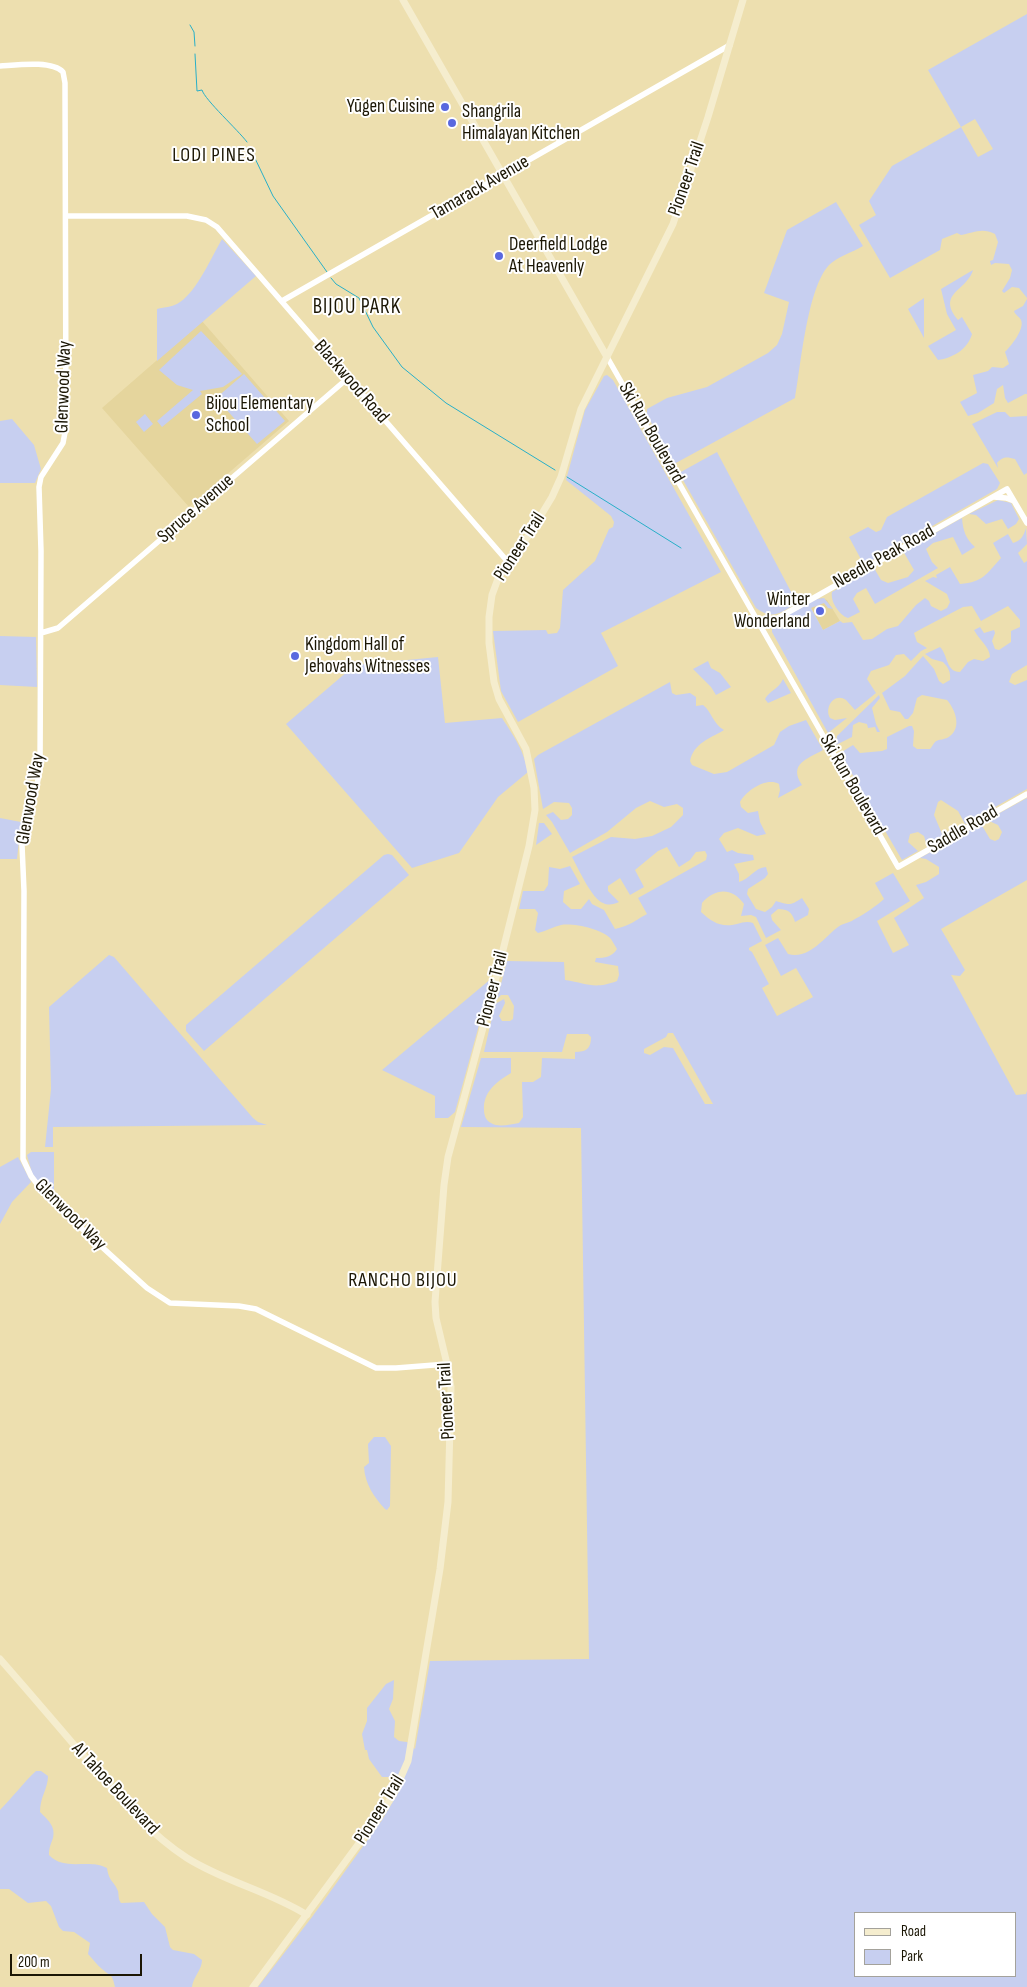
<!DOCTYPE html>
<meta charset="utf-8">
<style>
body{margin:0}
#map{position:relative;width:1027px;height:1987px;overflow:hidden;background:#eddfaf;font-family:"Sofia Sans Condensed",sans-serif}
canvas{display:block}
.legend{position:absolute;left:854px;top:1912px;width:162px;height:65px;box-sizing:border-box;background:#fff;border:1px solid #a4a29b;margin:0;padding:6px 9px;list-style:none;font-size:15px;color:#1b1604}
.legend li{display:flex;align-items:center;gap:10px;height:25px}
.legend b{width:25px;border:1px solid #a4a29b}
.scale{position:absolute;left:10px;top:1954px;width:132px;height:22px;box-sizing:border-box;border:2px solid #1b1604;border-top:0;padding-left:6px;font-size:15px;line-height:18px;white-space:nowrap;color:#1b1604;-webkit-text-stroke:4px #fff;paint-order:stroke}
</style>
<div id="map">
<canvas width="1027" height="1987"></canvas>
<ul class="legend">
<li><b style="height:6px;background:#f5edce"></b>Road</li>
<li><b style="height:14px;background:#c7cff0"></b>Park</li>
</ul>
<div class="scale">200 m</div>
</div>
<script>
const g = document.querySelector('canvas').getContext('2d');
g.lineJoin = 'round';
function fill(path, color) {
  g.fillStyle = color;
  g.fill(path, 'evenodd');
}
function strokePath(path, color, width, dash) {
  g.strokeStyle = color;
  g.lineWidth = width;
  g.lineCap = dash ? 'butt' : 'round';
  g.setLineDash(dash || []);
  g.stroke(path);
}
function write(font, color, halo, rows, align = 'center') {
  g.font = font + ' "Sofia Sans Condensed",sans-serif';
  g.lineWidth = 4;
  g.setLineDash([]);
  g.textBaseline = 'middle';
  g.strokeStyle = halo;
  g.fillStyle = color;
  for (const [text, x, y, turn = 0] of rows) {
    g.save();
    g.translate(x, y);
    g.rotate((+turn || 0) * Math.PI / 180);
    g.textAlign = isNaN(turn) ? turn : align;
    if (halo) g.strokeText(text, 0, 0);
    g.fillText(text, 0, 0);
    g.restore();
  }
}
const built = new Path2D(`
 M202,321L289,421L189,507L102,408Z
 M821,598L827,600L840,621L823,630L809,604Z`);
const green = new Path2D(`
 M1027,14V298L1019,288L1012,287L1004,293L1002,291L1010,278L1012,270L1009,264L995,263L991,265L990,261L993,260L998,242L995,234C982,227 973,233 961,235L957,233L942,239L940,250L890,278L859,225L876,215L869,201L892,166L961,127L928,70ZM975,119L993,149L978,157L961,127Z
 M836,202L863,246C853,252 837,257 829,265C807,289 801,365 795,398L674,464L647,415V409L667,398L707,387L768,353L777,345L782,334L789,302L764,293L787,230Z
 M222,239L256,276L157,361V309C165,307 173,307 180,302C197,291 212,256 222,239Z
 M973,270C967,291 936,293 958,320L962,317L972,334C968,349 953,358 938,360L928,346L956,330L947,314L941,289Z
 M924,298V338L908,309Z
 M1027,299V394H1025L1008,403L1005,398L1003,385L997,389L994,403L978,413L968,416L960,402L977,393L973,375L988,371L992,367L1003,368L1009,364L1005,352C1011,346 1025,329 1021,320C1020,317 1015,315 1014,311L1023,306Z
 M201,331L242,374L223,387L200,391L202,394L162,427L157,421L193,390L177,385L159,370Z
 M244,374L285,421L257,444L216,398Z
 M607,375L613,380L721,572L601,633L618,666L518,722L501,691L493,631L546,630L548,634L557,633L560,628L563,590L595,561L609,529L613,527L614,522L611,516L566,480L585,410L604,376Z
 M997,412H1005L1010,417L1027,416V473L1024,475L1015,459C1007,457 1003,456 997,463L998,468L972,424Z
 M145,414L153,424L144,432L136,422Z
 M12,419L34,445L41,469L35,483H0V421Z
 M717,452L797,603C781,612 773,621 756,608L679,473Z
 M983,463L988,464L1000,483L997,489L864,565L849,537L868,527L876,532L881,530L887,517Z
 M998,500L1011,503L1019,519L1016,524L1008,529L1002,519L986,524L976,515L969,514Z
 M962,518C963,531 966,539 975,547L962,555L953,537L933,543L926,549L932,562L938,568L875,604L866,588L857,593L853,599L860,612L848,618C839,615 830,601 832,592L874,568L881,580L888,583L908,577L914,570L903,551Z
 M1026,528L1027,544L1018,553L1024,563L1027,561V665L1012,674L1009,682L1015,685L1027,680V789L965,824L958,811L941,800L938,802L934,815L943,836L927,846L924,836L918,832L910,834L908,842L918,851L902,860L840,753L853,745L860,753L882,751L887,749V737L909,726H912L914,731L913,746L917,749H930C932,747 933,744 935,742C938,739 946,740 950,736C962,727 955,709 947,700L922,695L917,698L913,713L908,719H905L900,712L890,710L882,693L905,676L923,656L934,669L939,681L943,684L950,680C951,672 948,667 943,662L932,659L925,654L940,647C948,655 946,672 960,672L968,662L974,659L983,661L990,657C990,647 979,640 974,630L980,627L984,633L994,630L995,633L992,641L995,649L999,650L1011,642V631L1020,627V620L1008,606L981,621L972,606L963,607L921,629L914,633L917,642L927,648L921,651L911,661L904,654L896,655L889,665L871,671L867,679L876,693L855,710C852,707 849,703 846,700C834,692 824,708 830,718L835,720L847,718L828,733L772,632V624L817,599L824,598L833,609L828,608L824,603L811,608L823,630L840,621L843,623L852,622L863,640L872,639L887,629L898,626L916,605L925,598L929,601L931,606L941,611L947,608L950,602L947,594L925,581L933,577L937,578L936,575L950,567L960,584C984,582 986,574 1001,558L993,543L1008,534L1013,543C1021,541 1024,535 1026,528Z
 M0,636L36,637L37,687L0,685Z
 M438,657L445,723L502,718C515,738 523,749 528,772L498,797L459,853L412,868L286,724L355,665Z
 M708,661L711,668L720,673L731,687L716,695L711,687L693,669Z
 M783,679L791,693L768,703L765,699C770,690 778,690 783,679Z
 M670,682L672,693L676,695L690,693L696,697V706L703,705C712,712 713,724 724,730C709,739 694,743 690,761L692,765L714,774L727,772L774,745L780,732L789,726L806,720L823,750C807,759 788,764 802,785L778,798L780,790L779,784C766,777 746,791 740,802L741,807L748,813L758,811L760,822L766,834L757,836L738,828L724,833L719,839L727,852L732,850L738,853L753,855L754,860L734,864L739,874V882C750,879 754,868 766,867L768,874L765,878L748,889L747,894L756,909L765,912L772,907L776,901C789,905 790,906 802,898L809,909L808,915L795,922C792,912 788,909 778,909L771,915L772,920L781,930L766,938L756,917L751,915L741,916L744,904C732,887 715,888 702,903L701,912C712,922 721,928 737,924C743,922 748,921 753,923L762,941L749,948V950L752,952L769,984L762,988L777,1016L813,997L796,968L781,976L765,945L778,938L788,954C811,960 825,935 841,925C845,923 851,922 855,919C865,914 876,906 884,899L875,883L893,873L910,901L877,921L893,953L909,945L894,918L924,898L916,885L926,882L939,874V867L926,859L920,858L981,824L990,839L995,841L999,839L1002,832L998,825L987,820L1027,798V880L941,929L965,970L960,976L951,975L1016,1095L1026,1094L1027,1091V1987H258L312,1917L382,1820L405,1781L400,1777H382L369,1759L367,1750H365L362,1734L367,1721V1708L386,1684L394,1680L393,1699L389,1709L395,1721L394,1737L399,1741L407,1742L415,1749L430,1661L589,1659L581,1128L461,1127L481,1058H511V1073C496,1082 483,1092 484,1110C484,1115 486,1121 491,1123C499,1128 511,1124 519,1123L523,1117L522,1082H533L541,1077L542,1058L575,1059V1052C586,1052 591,1049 591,1037L588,1034H567L562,1052H484L495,1004L504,999L505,1003L499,1016L502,1021H510L513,1019L514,1006L508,995H501L497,999L507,961L564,962L565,980C587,983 593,990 617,981L619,975L618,966L595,962L596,958C605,958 612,957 617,949C615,946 613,942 611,939C602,929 574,923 561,925C553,927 546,931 538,933L535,930L538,913L535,909H519L523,891H544L548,885L549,867L560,869L570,866L580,884L564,891L563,902L571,909H581L589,899L592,904L604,910L615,929C632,925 632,922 647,914L638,898L706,860L707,855L705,851L696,852L690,860L679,867L667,847L658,851L635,870L644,887L630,895L620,878L608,886V891L619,902C614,904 609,906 603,903C592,899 578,868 572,857L611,837L635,839L652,836L671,827L683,815V808L677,804L664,807L650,801L636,808L607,832L570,853L552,822L546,815L553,812L561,820L568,819L572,815V808L569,803L554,802L543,809L534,759L538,755ZM668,1033H673L713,1104H705L673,1048L664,1047L650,1055L644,1053V1049L666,1037ZM856,1913H1016V1976H856Z
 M879,695L880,698L872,708L876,724L880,732H877L875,727L868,728L867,724L859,722L853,725L852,737L836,745L837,736Z
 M0,818L21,822L17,859H0Z
 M539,823H544L552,834L536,845Z
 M388,854L392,855L409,875L204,1051L186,1031V1025L384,855Z
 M109,955L114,957L253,1118L258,1122L267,1125L53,1127V1147H45L51,1089L49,1007Z
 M492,978L455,1112L448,1118H435V1096L382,1070Z
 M31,1152H54V1190L43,1189L32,1173L27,1155Z
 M18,1157L31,1182L12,1202L0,1224V1167Z
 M374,1437H385L391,1446L390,1506L387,1510L385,1509C374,1497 365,1484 364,1467L369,1463L368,1444Z
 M36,1771H41L48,1776C48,1789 40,1796 40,1812C47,1819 56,1826 53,1838C51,1844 49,1847 49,1855C65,1872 89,1858 107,1868C109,1882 114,1881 118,1891C119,1896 118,1899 121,1903L144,1902L152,1914L165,1927L170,1947L173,1950L194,1954L202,1960C202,1970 193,1977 192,1987H115C112,1973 111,1977 102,1969C97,1965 93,1959 88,1954L90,1943L74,1932L63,1931L59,1927L51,1906L46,1901L28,1903L9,1889H0V1810C13,1797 23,1783 36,1771Z`);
const stream = new Path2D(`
 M190,25L194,32L195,46
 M195,54L197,91L202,90C205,100 238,130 247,142
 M251,150L273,196L327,272
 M331,278L336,284L359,298L373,327L402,367L446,403L555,470
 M567,477L681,548`);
const tertiary = new Path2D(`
 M0,66C16,65 52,60 63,72L65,83L66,427L63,443L41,477L39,487L41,551L40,769L36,790L24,829L22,845L24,891L23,1159L31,1176L47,1197L147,1288L170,1303L239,1306L256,1309L376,1368H396L447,1364
 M66,216H187L206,220L217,227L508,562
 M282,301L730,45
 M607,357L898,867L1027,794
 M994,497L1006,498L1014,501
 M762,627L1007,489L1027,523
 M41,633L58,628L348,378`);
const secondary = new Path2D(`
 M403,0L607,357
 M0,1659C29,1692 58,1726 87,1760C117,1795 147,1832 187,1858C225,1882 269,1891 307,1915
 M253,1987L382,1812L393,1795L408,1761L440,1569L448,1502L451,1387L447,1364L436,1318L435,1302L444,1185L448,1157L490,1002L529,846L535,810L534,788L526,749L499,699L494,682L489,643V617L492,595L499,576L529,535L552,497L561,477L581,409L673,224L708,117L743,0`);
const markers = [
 [445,107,5,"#5968df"],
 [452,123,5,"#5968df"],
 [499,256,5,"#5968df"],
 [196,415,5,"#5968df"],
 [820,611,5,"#5968df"],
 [295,656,5,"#5968df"]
];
const poiNames = [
 ["Yūgen Cuisine",435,107,"right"],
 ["Shangrila",462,112],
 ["Himalayan Kitchen",462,134],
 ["Deerfield Lodge",509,245],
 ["At Heavenly",509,267],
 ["Bijou Elementary",206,404],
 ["School",206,426],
 ["Winter",810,600,"right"],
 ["Wonderland",810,622,"right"],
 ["Kingdom Hall of",305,645],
 ["Jehovahs Witnesses",305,667]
];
const streetNames = [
 ["Pioneer Trail",687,179,-71],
 ["Tamarack Avenue",480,188,-30],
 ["Blackwood Road",351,382,49],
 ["Glenwood Way",64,387,-88],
 ["Ski Run Boulevard",651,433,60],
 ["Spruce Avenue",196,509,-41],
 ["Pioneer Trail",520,547,-57],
 ["Needle Peak Road",884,557,-29],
 ["Ski Run Boulevard",852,785,60],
 ["Glenwood Way",31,799,-80],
 ["Saddle Road",963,830,-30],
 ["Pioneer Trail",493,989,-76],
 ["Glenwood Way",70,1215,45],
 ["Pioneer Trail",447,1401,-93],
 ["Al Tahoe Boulevard",115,1789,47],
 ["Pioneer Trail",380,1810,-58]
];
const neighbourhoodNames = [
 ["LODI PINES",214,156],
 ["RANCHO BIJOU",403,1281]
];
const quarterNames = [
 ["BIJOU PARK",357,308]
];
fill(built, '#e5d59d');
fill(green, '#c7cff0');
strokePath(stream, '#28afc8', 1);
strokePath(tertiary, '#fff', 5.5);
strokePath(secondary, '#f5edce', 7);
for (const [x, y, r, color] of markers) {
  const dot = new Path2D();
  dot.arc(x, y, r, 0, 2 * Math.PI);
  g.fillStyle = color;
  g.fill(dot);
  strokePath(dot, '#fff', 2);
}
write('19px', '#1b1604', '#fff', poiNames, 'left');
write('19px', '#1b1604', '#fff', streetNames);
g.letterSpacing = '1px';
write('20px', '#1b1604', '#fff', neighbourhoodNames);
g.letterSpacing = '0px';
g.letterSpacing = '1px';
write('21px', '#1b1604', '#fff', quarterNames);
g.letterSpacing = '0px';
</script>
